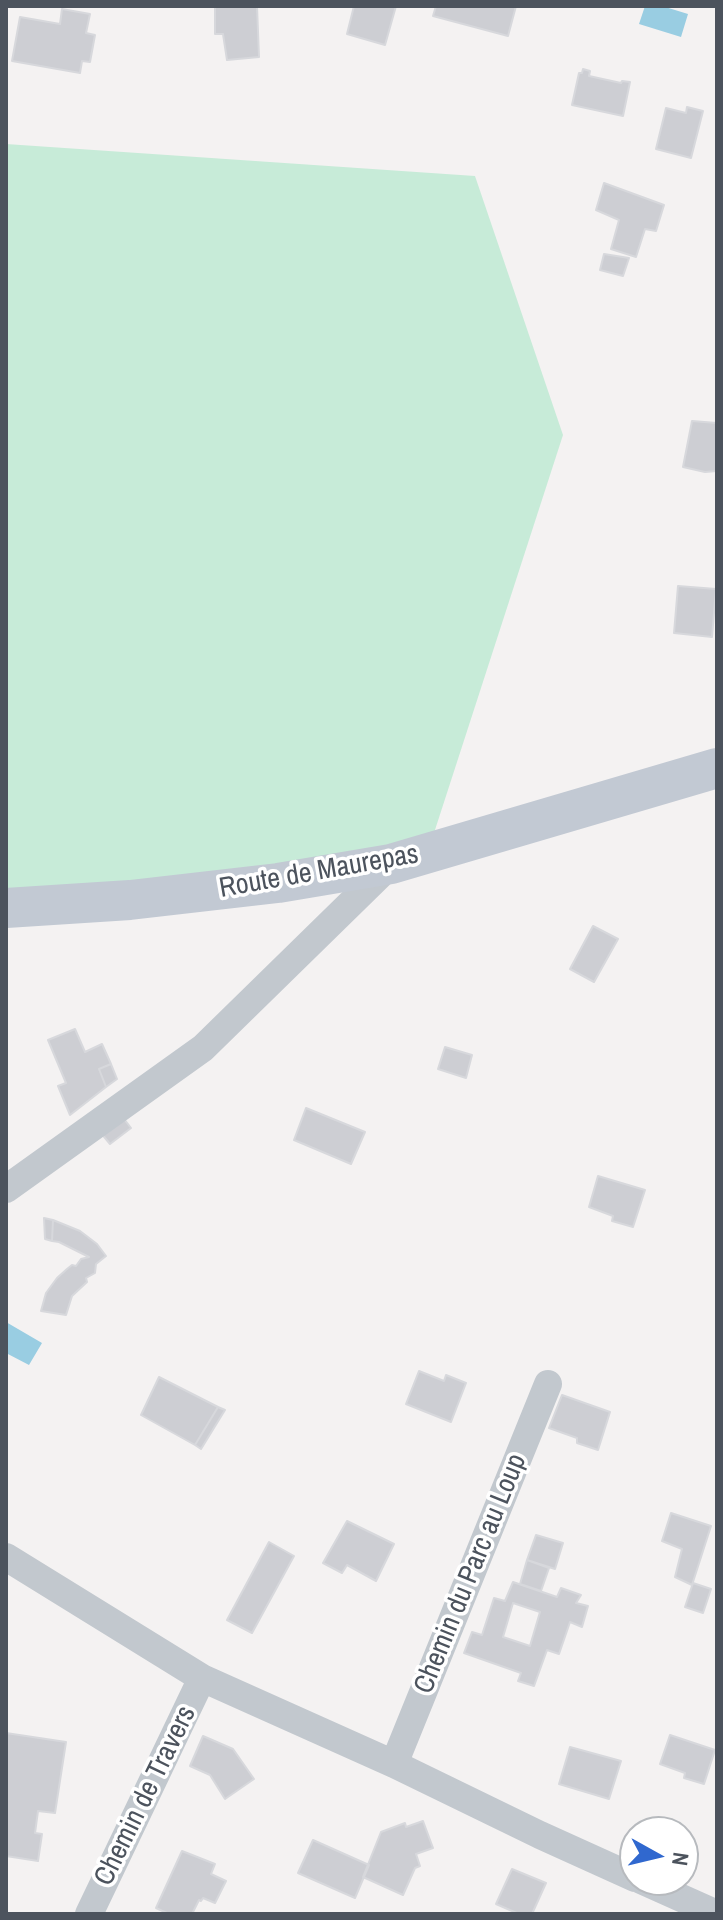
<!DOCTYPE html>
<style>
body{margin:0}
#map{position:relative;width:723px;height:1920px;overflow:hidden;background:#f4f2f2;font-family:"Archivo Narrow",sans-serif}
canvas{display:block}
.frame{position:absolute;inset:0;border:8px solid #4c535d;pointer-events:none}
.north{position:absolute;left:619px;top:1816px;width:80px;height:80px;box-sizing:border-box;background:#fff;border:2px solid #b7babe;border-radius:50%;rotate:98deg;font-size:22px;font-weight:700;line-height:32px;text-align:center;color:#4c535d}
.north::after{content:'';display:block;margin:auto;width:28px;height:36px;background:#3068cf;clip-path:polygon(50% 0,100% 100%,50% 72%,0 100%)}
</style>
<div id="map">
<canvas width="723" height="1920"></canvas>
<div class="frame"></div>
<div class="north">N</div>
</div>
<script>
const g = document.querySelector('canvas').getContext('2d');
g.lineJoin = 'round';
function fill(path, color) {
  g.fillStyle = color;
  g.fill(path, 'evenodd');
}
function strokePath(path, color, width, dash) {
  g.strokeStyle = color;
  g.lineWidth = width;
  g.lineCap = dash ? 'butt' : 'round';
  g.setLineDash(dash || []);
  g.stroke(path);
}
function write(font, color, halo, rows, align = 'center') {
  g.font = font + ' "Archivo Narrow",sans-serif';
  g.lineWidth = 7;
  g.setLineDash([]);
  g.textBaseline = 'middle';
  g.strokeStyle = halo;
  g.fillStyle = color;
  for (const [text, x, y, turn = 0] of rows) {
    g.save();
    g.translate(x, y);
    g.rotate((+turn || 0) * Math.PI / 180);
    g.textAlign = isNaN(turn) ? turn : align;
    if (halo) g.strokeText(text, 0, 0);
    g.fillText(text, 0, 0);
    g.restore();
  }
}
const green = new Path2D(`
 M6,144L475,176L563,435L422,870L6,891Z`);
const water = new Path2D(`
 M645,6H662L688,14L681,37L639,24Z
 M6,1322L42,1343L29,1365L6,1353Z`);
const building = new Path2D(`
 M215,6H257L259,57L227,60L223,34H215Z
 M354,6H396L385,45L347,34Z
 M436,6H516L508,36L433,16Z
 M62,9L90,14L86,33L95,35L90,62L82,61L80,73L12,61L20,17L60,24Z
 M583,69L590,71L589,76L621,83L622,81L630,82L623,116L572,105L579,73H582Z
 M687,107L703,111L691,158L656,149L666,108L686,113Z
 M604,183L664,205L656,231L645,229L636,257L611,249L619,220L596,210Z
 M604,254L629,258L623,276L600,270Z
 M692,421L717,423V471L705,472L683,467Z
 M678,586L716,589L712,637L674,633Z
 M593,926L618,939L594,982L570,969Z
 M75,1029L85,1052L102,1044L111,1064L99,1069L106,1087L70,1115L58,1086L66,1083L48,1040Z
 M445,1047L472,1055L466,1078L438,1069Z
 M111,1064L117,1079L106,1087L99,1069Z
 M306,1108L365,1132L351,1164L294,1140Z
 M118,1111L131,1128L110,1144L96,1127Z
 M598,1176L645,1190L633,1227L612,1221L613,1216L589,1207Z
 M44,1218L53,1220L52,1241L45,1239Z
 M53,1220L80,1231L97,1244L106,1256L96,1264L95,1273L86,1278L87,1282L72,1296L66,1315L41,1311L46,1293L57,1278L67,1269L72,1265L76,1266L81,1259L89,1257L59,1242L52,1241Z
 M419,1371L444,1381L446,1375L466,1383L451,1422L406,1404Z
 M159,1377L218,1407L195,1445L141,1415Z
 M562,1395L610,1412L598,1450L577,1443V1438L549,1428Z
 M218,1407L225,1410L201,1449L195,1445Z
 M671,1513L711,1526L692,1585L675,1577L682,1549L662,1541Z
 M347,1521L394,1544L376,1581L347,1565L342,1573L323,1563Z
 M536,1535L563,1543L555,1569L527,1560Z
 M269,1542L294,1556L252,1633L227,1620Z
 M527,1560L549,1568L541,1591L520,1584Z
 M513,1582L557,1597L561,1588L581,1595L576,1603L588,1606L582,1627L570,1622L559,1654L547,1650L534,1686L518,1681L521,1673L464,1653L472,1632L482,1635L494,1598L505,1601ZM513,1603L540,1612L530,1646L503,1637Z
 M693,1583L711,1589L703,1613L685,1607Z
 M6,1733L66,1742L55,1813L38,1811L35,1833L42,1834L38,1861L6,1856Z
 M670,1735L715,1750L704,1784L684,1778L685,1773L660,1764Z
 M203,1736L233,1749L254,1779L225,1799L210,1775L190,1766Z
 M570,1747L621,1761L609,1799L559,1784Z
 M423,1821L433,1848L416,1854L420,1866L415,1868L403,1895L363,1877L381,1832L405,1823L406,1827Z
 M313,1840L369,1865L355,1898L298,1873Z
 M182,1851L215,1864L211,1874L226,1881L215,1903L203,1898L201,1901L199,1900L192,1914H169L156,1908Z
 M512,1869L546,1883L532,1914H519L496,1904Z`);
const street = new Path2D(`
 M6,1189L203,1048L391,864
 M6,1557L202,1678L394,1764L540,1835L635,1878
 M394,1764L548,1384
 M641,1880L717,1914
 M89,1914L202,1678`);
const secondary = new Path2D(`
 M6,908L130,900L278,883L391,864L717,768`);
const streetNames = [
 ["Route de Maurepas",319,872,-10],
 ["Chemin du Parc au Loup",471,1574,-68],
 ["Chemin de Travers",146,1796,-64]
];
fill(green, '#c7ebd8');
fill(water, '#99cde2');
fill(building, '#cdced3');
strokePath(building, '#d7d8dc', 2);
strokePath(street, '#c2c8ce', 28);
strokePath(secondary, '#c2c9d3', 40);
write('28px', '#4c535d', '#fff', streetNames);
</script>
